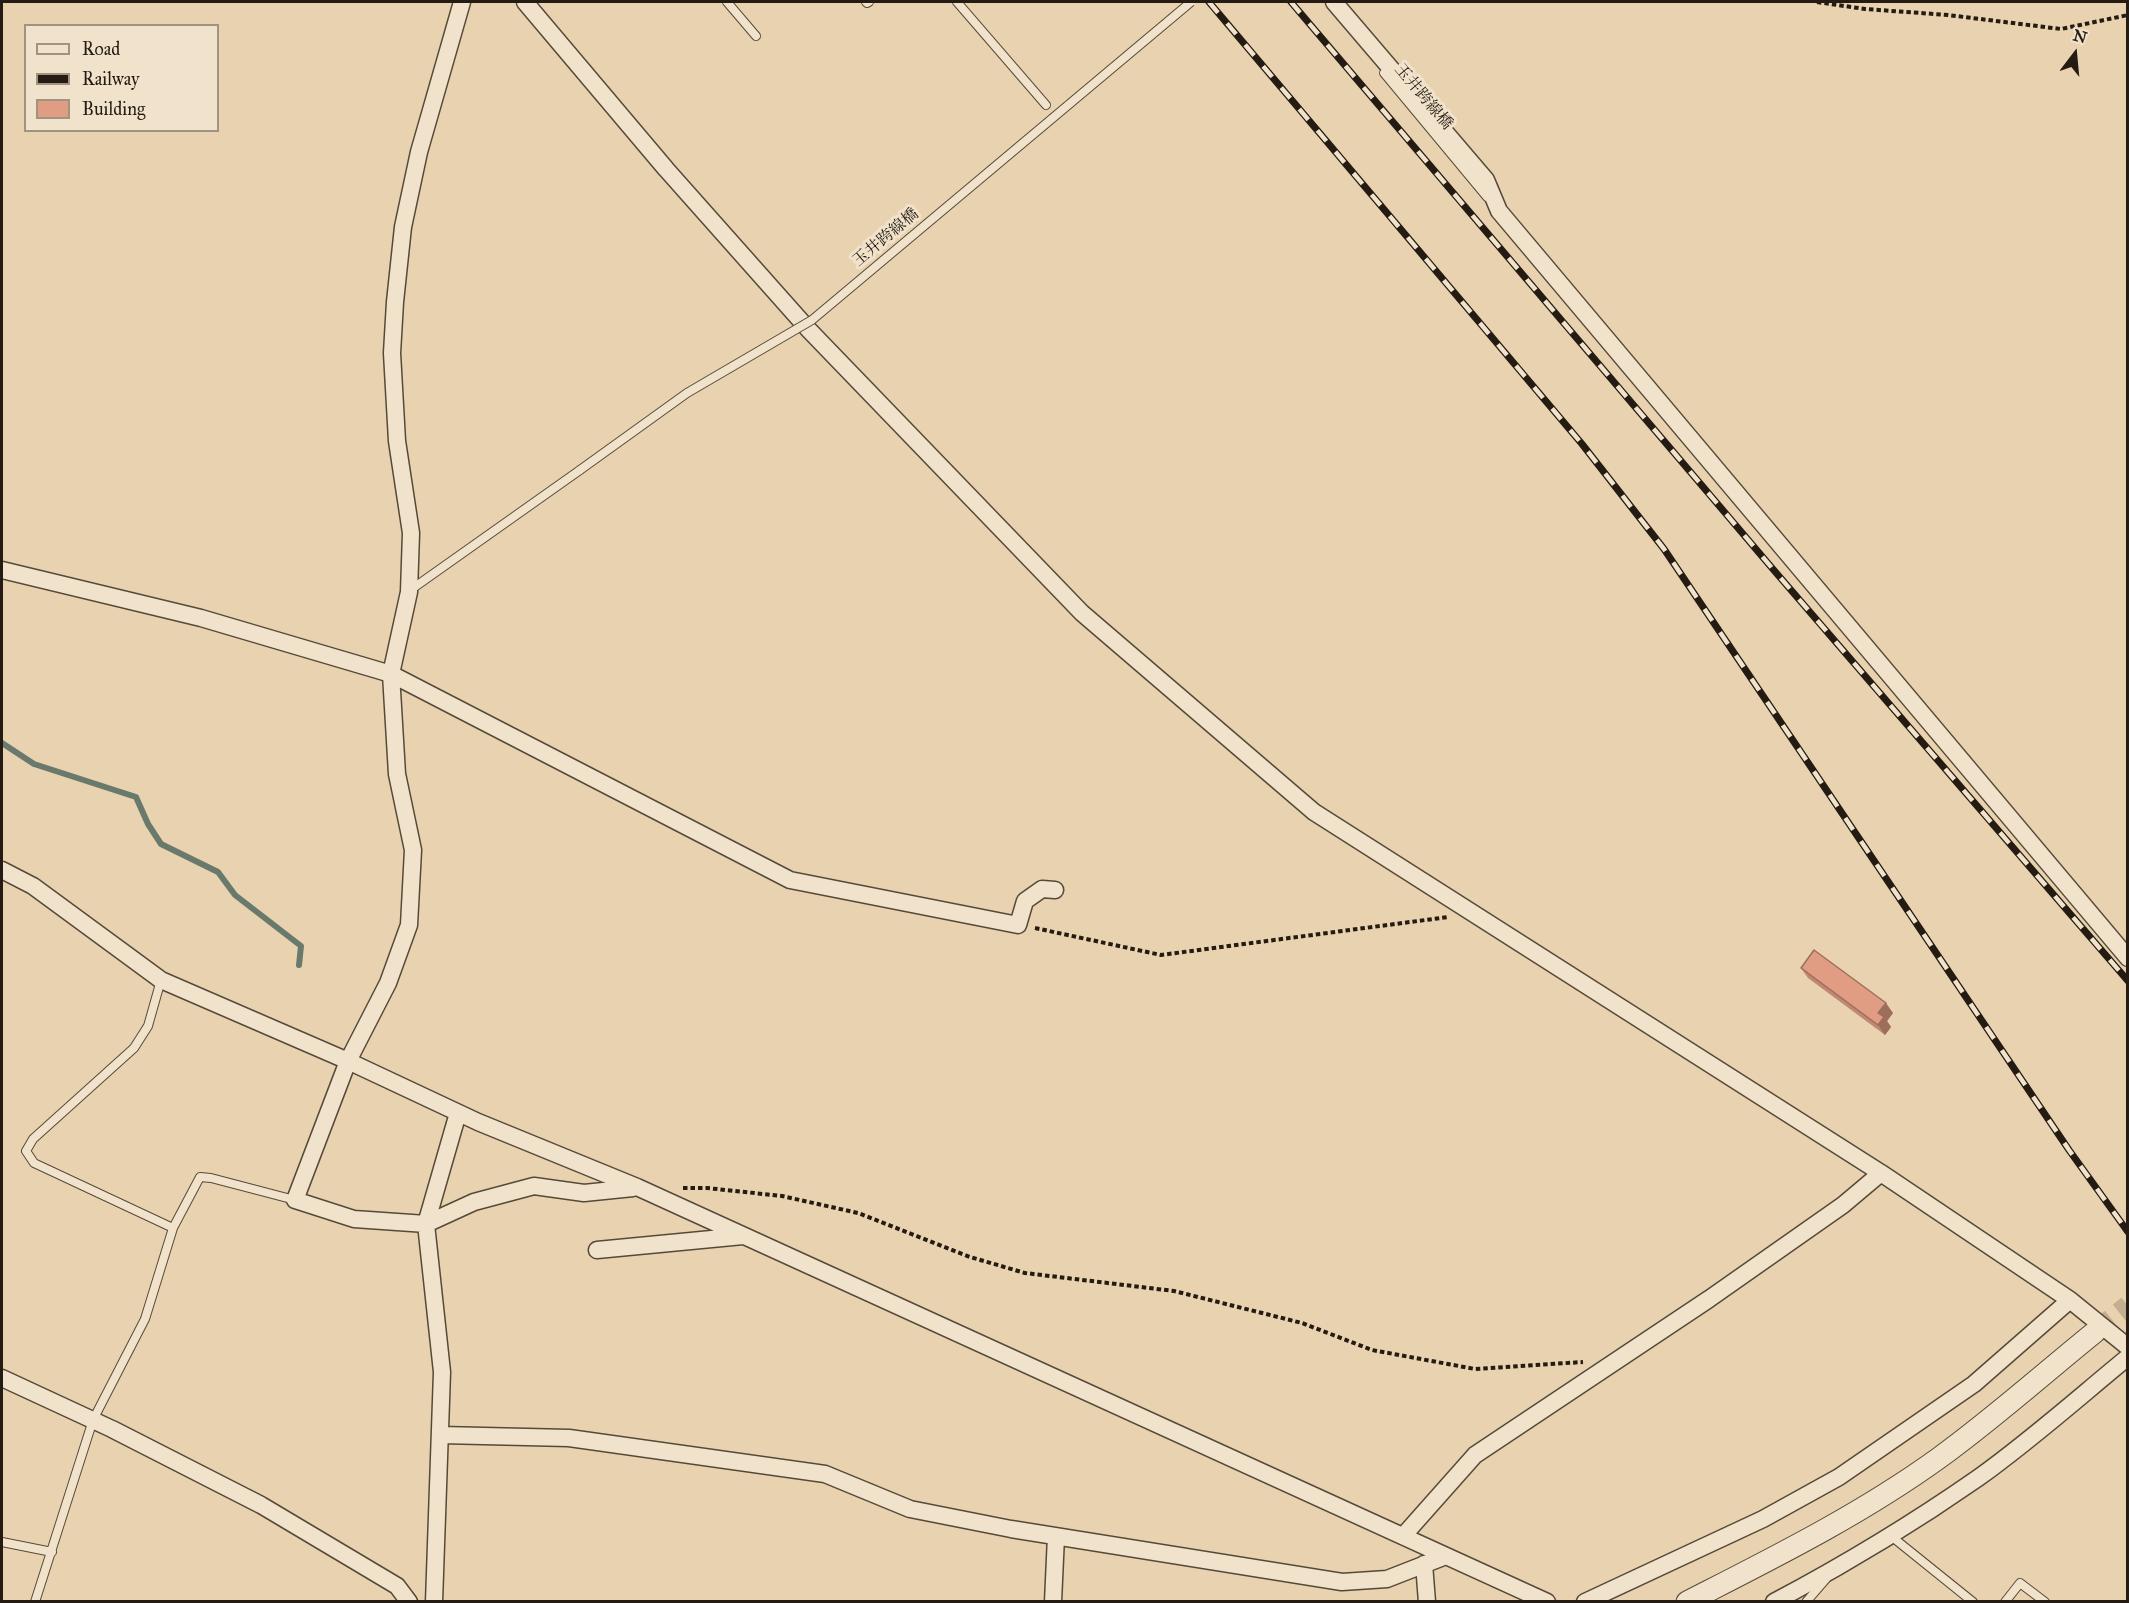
<!DOCTYPE html>
<meta charset="utf-8">
<style>
body{margin:0}
#map{position:relative;width:2129px;height:1603px;overflow:hidden;background:#e9d2af;font-family:"IM FELL Great Primer",serif}
canvas{display:block}
.frame{position:absolute;inset:0;border:3px solid #241c12;pointer-events:none}
.legend{position:absolute;left:24px;top:24px;width:195px;height:108px;box-sizing:border-box;background:#f1e2cb;border:2px solid #9f9381;margin:0;padding:8px 10px;list-style:none;font-size:18px;color:#241c12}
.legend li{display:flex;align-items:center;gap:12px;height:30px}
.legend b{width:30px;border:2px solid #9f9381}
.north{position:absolute;left:2045px;top:24px;width:60px;height:60px;-webkit-text-stroke:4px #f1e2cb;paint-order:stroke;rotate:16deg;font-size:16px;font-weight:700;line-height:24px;text-align:center;color:#241c12}
.north::after{content:'';display:block;margin:auto;width:21px;height:27px;background:#241c12;clip-path:polygon(50% 0,100% 100%,50% 72%,0 100%)}
</style>
<div id="map">
<canvas width="2129" height="1603"></canvas>
<div class="frame"></div>
<ul class="legend">
<li><b style="height:8px;background:#f1e2cb"></b>Road</li>
<li><b style="height:8px;background:#241c12"></b>Railway</li>
<li><b style="height:16px;background:#e09d84"></b>Building</li>
</ul>
<div class="north">N</div>
</div>
<script>
const g = document.querySelector('canvas').getContext('2d');
g.lineJoin = 'round';
function strokePath(path, color, width, dash) {
  g.strokeStyle = color;
  g.lineWidth = width;
  g.lineCap = dash ? 'butt' : 'round';
  g.setLineDash(dash || []);
  g.stroke(path);
}
function fill(path, color) {
  g.fillStyle = color;
  g.fill(path, 'evenodd');
}
function write(font, color, halo, rows, align = 'center') {
  g.font = font + ' "IM FELL Great Primer","Noto Serif JP",serif';
  g.lineWidth = 6;
  g.setLineDash([]);
  g.textBaseline = 'middle';
  g.strokeStyle = halo;
  g.fillStyle = color;
  for (const [text, x, y, turn = 0] of rows) {
    g.save();
    g.translate(x, y);
    g.rotate((+turn || 0) * Math.PI / 180);
    g.textAlign = isNaN(turn) ? turn : align;
    if (halo) g.strokeText(text, 0, 0);
    g.fillText(text, 0, 0);
    g.restore();
  }
}
const stream = new Path2D(`
 M2,743L34,764L136,797L148,824L161,844L218,872L235,895L301,946L299,965`);
const tertiaryTunnel = new Path2D(`
 M2095,1332L2128,1306`);
const path = new Path2D(`
 M1817,2L1865,9L1948,15L2061,29L2128,15
 M1035,928L1161,955L1448,917
 M683,1188H707L782,1196L858,1213L970,1257L1025,1273L1174,1291L1302,1323L1372,1350L1475,1369L1583,1362`);
const service = new Path2D(`
 M727,2L756,36
 M866,2L867,3L869,2
 M957,2L1046,105
 M1384,73L1487,197
 M409,591L580,470
 M161,980L148,1026L134,1048L33,1139L26,1151L34,1163L173,1228L200,1177L211,1178L295,1200
 M1891,1536L1973,1602
 M2,1542L52,1552
 M35,1602L93,1420L145,1319L173,1228
 M1806,1602L1826,1579
 M2005,1602L2020,1583L2045,1602`);
const minor = new Path2D(`
 M462,2L419,152L403,227L395,302L392,353L397,441L411,533L409,592L391,674L397,774L413,850L409,925L388,983L348,1061L295,1200L354,1219L426,1224L474,1202L534,1186L584,1193L633,1188
 M525,2L666,169L809,330L1082,613L1314,812L1881,1173L2070,1300L2128,1347
 M1334,2L1486,180L1499,211L2128,958
 M2,570L201,618L391,674L790,880L1018,925L1025,901L1042,889L1055,890
 M2,870L33,886L161,980L348,1061L478,1122L637,1187L1547,1602
 M597,1250L743,1236
 M2,1378L112,1429L261,1505L397,1586L409,1602
 M441,1435L569,1438L825,1474L910,1509L1011,1529L1342,1582L1387,1579L1446,1556
 M1404,1535L1475,1455L1709,1299L1843,1205L1881,1173
 M1424,1564L1427,1602
 M434,1602L442,1372L426,1224L458,1113
 M1053,1602L1056,1536
 M1585,1602L1763,1519L1839,1477L1974,1384L2070,1300
 M1774,1602C1844,1565 1912,1524 1978,1478C2030,1441 2078,1398 2128,1357`);
const tertiary = new Path2D(`
 M1687,1602C1773,1558 1860,1515 1939,1458C1993,1419 2043,1374 2095,1332`);
const rail = new Path2D(`
 M1209,2L1582,444L1664,549L2069,1150L2128,1232
 M1291,2L1772,568L2128,981`);
const serviceBridge = new Path2D(`
 M580,470L687,393L812,320L1191,2`);
const wall = new Path2D(`
 M1801,968L1893,1013L1887,1021L1891,1027L1885,1035L1808,978Z`);
const shadedWall = new Path2D(`
 M1886,1003L1893,1013L1887,1021L1891,1027L1885,1035L1878,1025V1013Z`);
const building = new Path2D(`
 M1814,950L1886,1003L1878,1013L1884,1017L1878,1025L1801,968Z`);
const streetNames = [
 ["玉井跨線橋",1423,97,50],
 ["玉井跨線橋",886,238,-40]
];
strokePath(stream, '#697a6d', 6);
strokePath(tertiaryTunnel, '#c2ae90', 21, [21, 10]);
strokePath(service, '#554a39', 10);
strokePath(minor, '#554a39', 19);
strokePath(tertiary, '#554a39', 23);
strokePath(path, '#241c12', 4, [4.5, 3]);
strokePath(service, '#f1e2cb', 8);
strokePath(minor, '#f1e2cb', 16);
strokePath(tertiary, '#f1e2cb', 21);
strokePath(rail, '#241c12', 7);
strokePath(rail, '#f1e2cb', 4.5, [14]);
strokePath(serviceBridge, '#554a39', 10, []);
strokePath(serviceBridge, '#f1e2cb', 8);
fill(wall, '#c18772');
fill(shadedWall, '#9d6e5c');
fill(building, '#e09d84');
strokePath(building, '#9d6e5c', 1.5);
write('16px', '#241c12', '#f1e2cb', streetNames);
</script>
